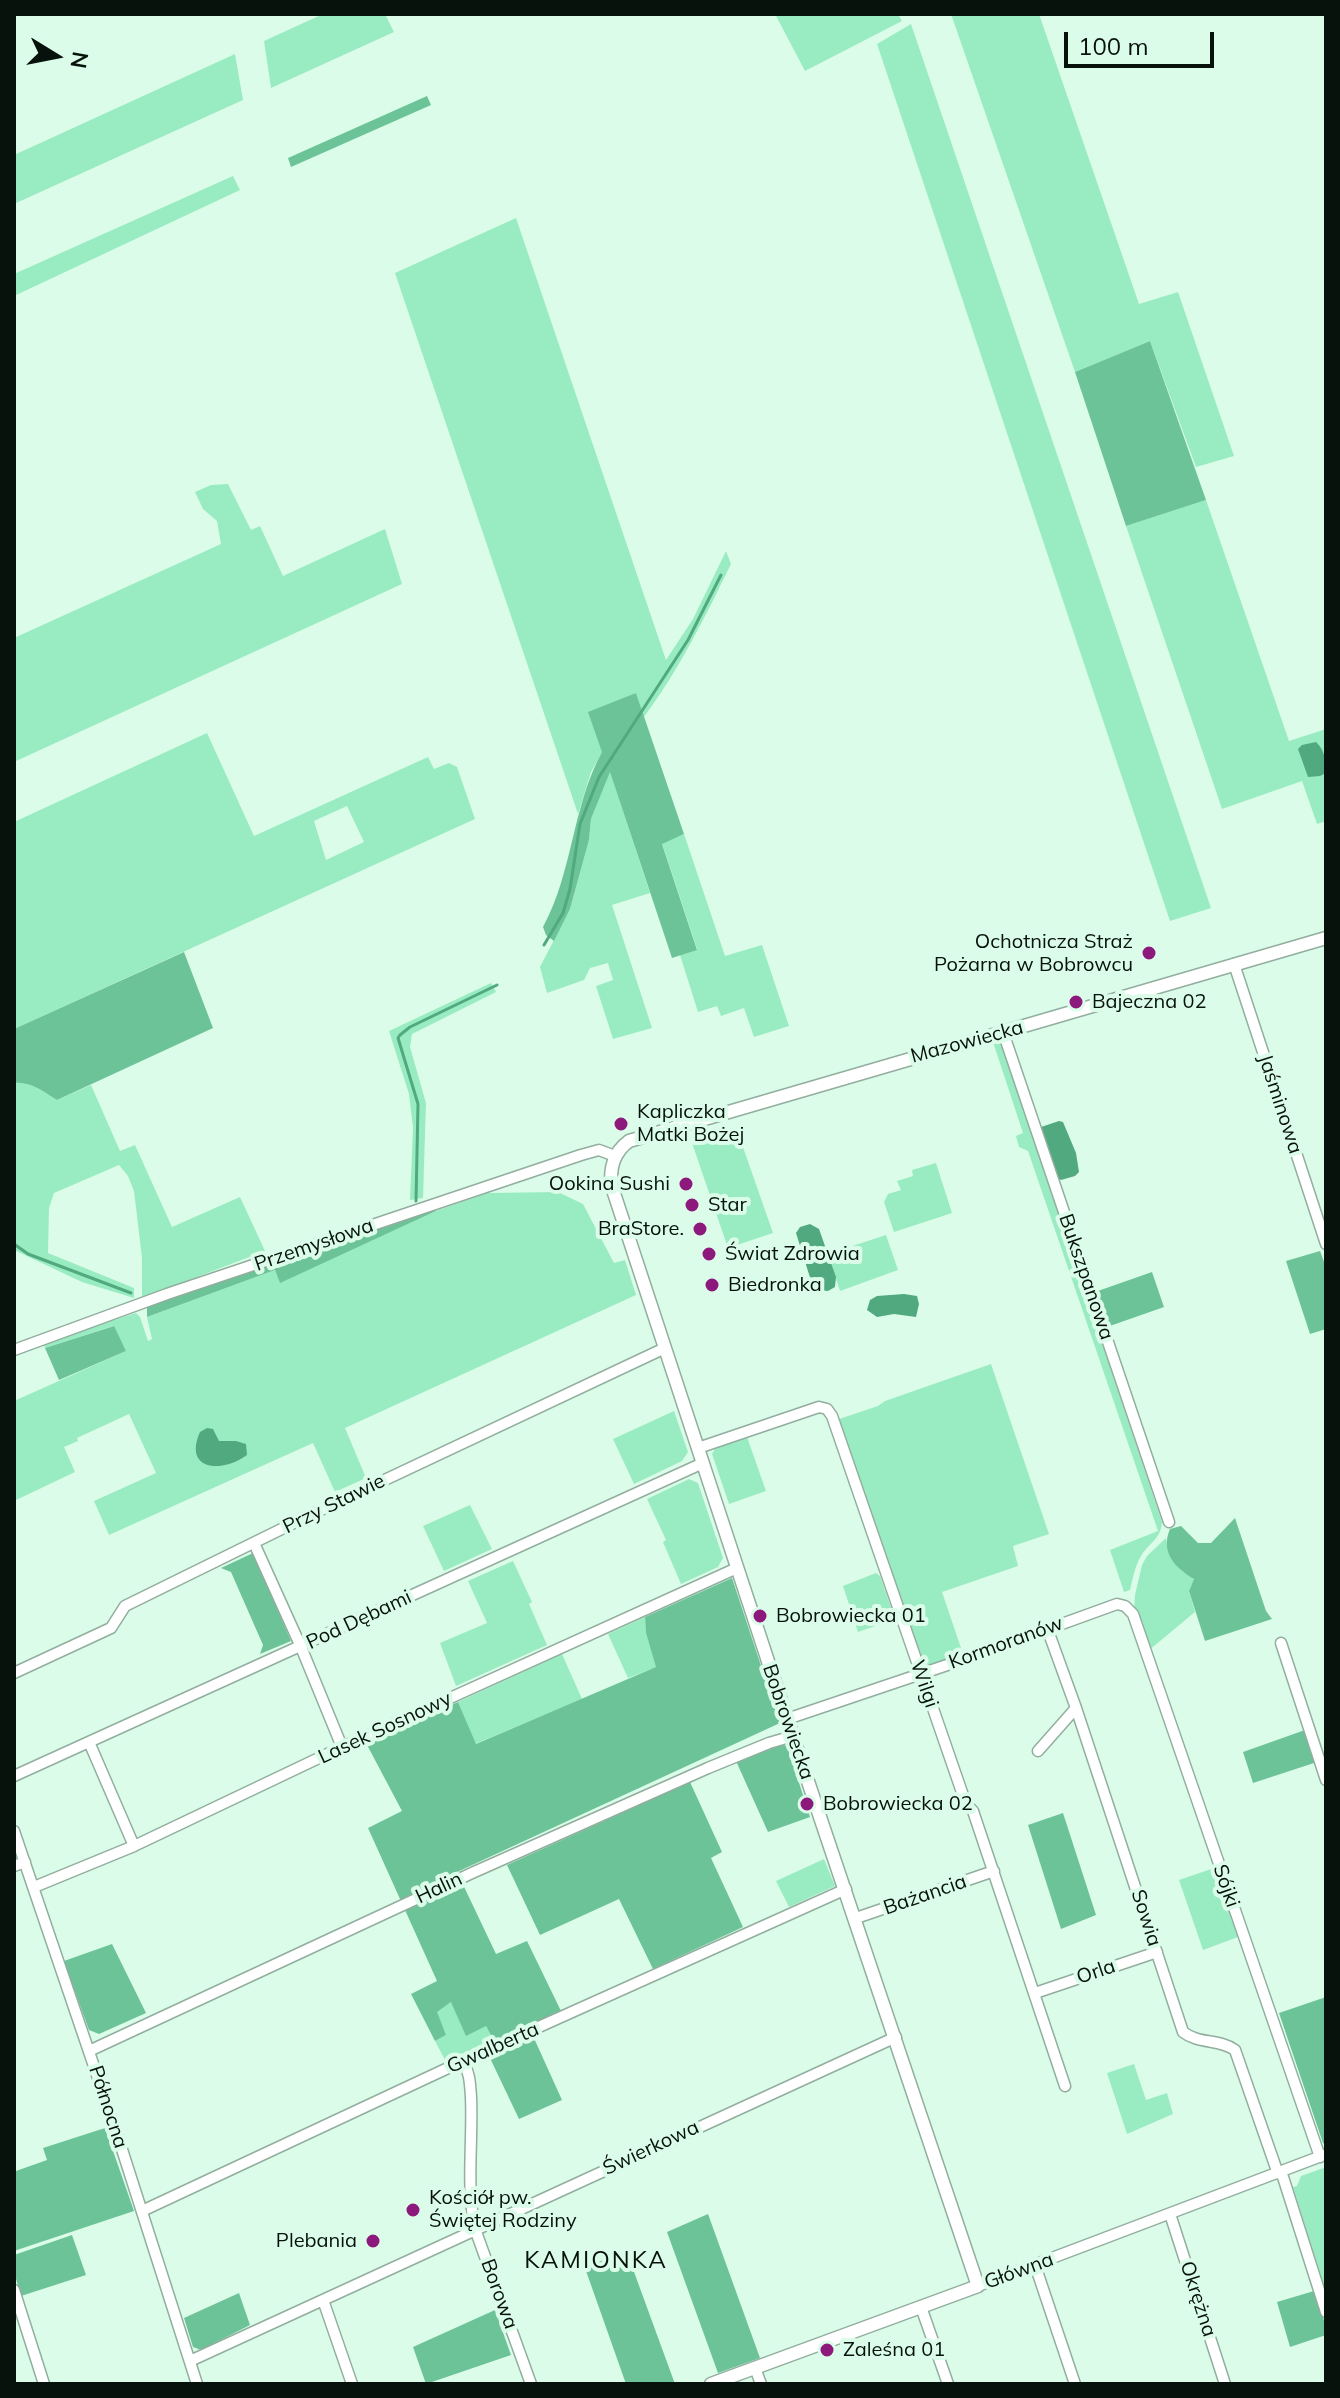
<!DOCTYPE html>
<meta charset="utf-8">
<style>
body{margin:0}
#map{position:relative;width:1340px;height:2398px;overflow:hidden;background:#dcfcea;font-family:Mulish,sans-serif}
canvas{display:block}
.frame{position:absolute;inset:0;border:16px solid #07120c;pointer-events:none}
.north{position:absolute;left:16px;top:16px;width:80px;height:80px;-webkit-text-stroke:6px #dcfcea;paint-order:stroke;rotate:100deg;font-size:22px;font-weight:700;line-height:32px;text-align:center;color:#07120c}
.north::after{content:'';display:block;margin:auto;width:28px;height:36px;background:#07120c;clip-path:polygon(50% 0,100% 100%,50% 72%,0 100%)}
.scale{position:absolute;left:1064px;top:32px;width:150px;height:36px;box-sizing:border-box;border:4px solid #07120c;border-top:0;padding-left:10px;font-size:24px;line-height:28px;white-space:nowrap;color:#07120c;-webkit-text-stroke:6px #dcfcea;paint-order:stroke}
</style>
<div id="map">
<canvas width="1340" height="2398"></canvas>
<div class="frame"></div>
<div class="north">N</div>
<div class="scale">100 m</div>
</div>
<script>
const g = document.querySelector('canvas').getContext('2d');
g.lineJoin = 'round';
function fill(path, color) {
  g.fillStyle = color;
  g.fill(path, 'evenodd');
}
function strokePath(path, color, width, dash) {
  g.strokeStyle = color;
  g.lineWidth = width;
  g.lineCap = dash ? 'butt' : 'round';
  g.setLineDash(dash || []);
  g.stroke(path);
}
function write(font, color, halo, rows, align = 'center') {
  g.font = font + ' Mulish,sans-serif';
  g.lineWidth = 8;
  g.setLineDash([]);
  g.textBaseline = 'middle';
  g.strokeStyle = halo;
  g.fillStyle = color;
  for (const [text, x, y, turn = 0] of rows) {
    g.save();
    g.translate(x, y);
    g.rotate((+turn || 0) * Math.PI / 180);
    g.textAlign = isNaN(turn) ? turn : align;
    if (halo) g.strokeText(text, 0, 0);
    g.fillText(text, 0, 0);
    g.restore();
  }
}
const green = new Path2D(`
 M323,14H385L394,32L271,88L264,41Z
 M775,14H898L902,21L805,71Z
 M951,14H1039L1139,304L1178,292L1234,456L1196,467L1150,341L1075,372Z
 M911,24L1211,908L1170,921L877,44Z
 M235,54L243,100L14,204V155Z
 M233,176L240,190L14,296V274Z
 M516,218L666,660L693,619L726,551L731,564C705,617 679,670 644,717L636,693L591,772L578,814L395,273Z
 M228,484L251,530L260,526L283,576L385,529L402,584L14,762V638L221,544L217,521L203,509L195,492L211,485Z
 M1206,500L1289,741L1326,729V821L1317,824L1302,781L1222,809L1126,526Z
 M207,733L254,836L428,757L434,769L449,763L457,767L475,819L14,1029V822ZM347,806L364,842L326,860L314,821Z
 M610,771L650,893L612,905L652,1028L613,1039L596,986L613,980L608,963L590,968L584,980L547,993L540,967L570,909L589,840L591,819Z
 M684,834L725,956L762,945L789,1026L754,1037L744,1008L721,1016L717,1006L698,1012L680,955L697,949L662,843Z
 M491,983L496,992L412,1034L410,1047L426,1103L423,1198L410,1200L413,1128L409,1094L389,1031Z
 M1000,1040L1162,1522C1161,1539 1149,1543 1141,1556C1135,1566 1133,1578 1130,1590L1124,1592L1110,1550L1158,1531L1028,1151L1019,1147L1016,1136L1023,1133L993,1042Z
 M21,1082L38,1088L57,1100L91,1085L120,1151L135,1145L172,1227L240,1197L265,1251L142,1298V1258L134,1191L128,1176L119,1165L54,1193L49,1208L48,1253L134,1288V1298L82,1282L14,1250V1083Z
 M737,1130L773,1233L728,1248L692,1143Z
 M936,1163L952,1213L894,1232L884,1202L888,1194L901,1190L897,1181L913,1176L912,1170Z
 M558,1192L583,1204L614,1263L625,1260L636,1295L345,1428L366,1478L335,1492L313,1443L109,1535L94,1501L156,1473L129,1414L77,1438L78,1441L64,1447L75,1472L14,1501V1401L126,1351L113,1326L45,1348L43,1343L136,1313L140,1317L148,1341L152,1339L147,1317L275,1270L280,1282L436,1211L487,1193Z
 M886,1235L898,1270L840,1291L828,1254Z
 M991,1364L1049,1534L1013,1546L1018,1566L942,1592L963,1654L921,1668L836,1420L878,1406L885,1401Z
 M674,1411L688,1452L682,1461L634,1484L613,1439Z
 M747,1437L766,1491L729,1504L712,1454L715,1449Z
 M689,1479L698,1483L723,1558L718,1567L681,1584L663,1542L666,1540L647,1499Z
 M470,1505L492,1549L444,1571L423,1526Z
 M1166,1538C1169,1558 1176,1569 1194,1579L1189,1591L1195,1612L1148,1651L1134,1612L1135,1595L1142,1565L1147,1556Z
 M513,1561L532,1602L529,1604L547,1645L456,1686L440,1643L487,1623L468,1581Z
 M876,1573L880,1576L895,1619L858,1632L843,1586Z
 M645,1617L646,1633L657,1667L628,1678L608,1634Z
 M562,1654L582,1699L475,1744L458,1702Z
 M824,1859L835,1886L789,1907L776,1881Z
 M1214,1868L1238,1937L1203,1950L1179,1880Z
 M451,2002L486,2026L494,2041L446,2062L435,2041L446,2035L436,2012Z
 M1134,2064L1146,2100L1167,2093L1173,2114L1127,2134L1107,2073Z
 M1326,2167V2291L1293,2187L1297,2186L1301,2176Z`);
const forest = new Path2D(`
 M427,96L431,105L291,167L288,158Z
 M1150,341L1206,500L1126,526L1075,372Z
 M636,693L684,834L662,844L697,950L672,958L610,772L591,819L589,840L570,909L554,941L546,935L543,927C573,872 572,807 602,752L588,712Z
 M184,952L213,1028L57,1100C44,1092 30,1081 14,1083V1029Z
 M435,1206L436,1211L280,1283L275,1270L147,1317V1307Z
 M1320,1251L1326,1267V1329L1310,1334L1286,1261Z
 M1152,1272L1164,1307L1107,1327L1095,1292Z
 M114,1326L126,1351L59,1380L45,1348Z
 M1235,1518L1266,1611L1272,1619L1205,1641L1189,1591L1194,1579C1175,1568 1160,1552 1170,1529L1181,1526L1198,1543H1211Z
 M253,1553L291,1641L260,1654L263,1645L231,1572L221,1568Z
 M732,1578L780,1723L457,1872L496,1954L527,1941L561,2011L494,2041L486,2026L466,2036L451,2002L437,2012L446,2035L435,2041L411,1994L437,1981L368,1828L402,1811L366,1743L458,1702L476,1744L656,1667L646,1633L645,1617Z
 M1305,1730L1317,1762L1253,1783L1243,1752Z
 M787,1745L810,1817L768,1832L736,1761L772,1746Z
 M690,1782L722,1852L711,1858L743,1927L653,1969L619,1899L540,1935L507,1865Z
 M1063,1813L1096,1915L1061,1929L1028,1825Z
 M112,1944L146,2013L99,2034L89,2030L64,1961Z
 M1326,1997V2145L1323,2143L1279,2013Z
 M533,2036L562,2100L519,2119L489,2056Z
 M105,2128L134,2211L14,2251V2168L16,2171L47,2160L43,2148Z
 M708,2214L760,2358L718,2373L667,2232Z
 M72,2235L86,2275L21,2296L14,2272V2255Z
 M626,2250L675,2384H626L585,2268Z
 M1314,2291L1326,2326V2335L1290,2347L1277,2302Z
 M239,2293L250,2325L201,2350L193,2347L184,2318Z
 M495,2310L511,2355L426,2384L413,2347Z`);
const water = new Path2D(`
 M1316,742C1325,750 1326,761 1326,773L1320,776L1308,777L1298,749L1302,745Z
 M1059,1121L1063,1122L1076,1153L1079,1172L1075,1176L1061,1180L1059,1179L1041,1127Z
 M810,1224L819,1229L836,1277L835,1287L828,1291L818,1290L813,1287L796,1233L800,1227Z
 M904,1294L917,1296L919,1304L916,1317L894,1314L877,1317L867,1310L870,1300L877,1296Z
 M207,1428L213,1429L219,1441H236L246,1444L247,1455C221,1474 183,1470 200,1432Z`);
const stream = new Path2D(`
 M544,945L563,913L570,889L580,824L599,777L688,640L721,575
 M416,1201L418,1104L398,1038L400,1035L410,1027L497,985
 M14,1244L28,1254L131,1293`);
const minor = new Path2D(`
 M1234,964L1326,1244
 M1003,1032L1169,1522
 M14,1350L167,1294L581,1155L599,1150L615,1156
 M698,1448L819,1407L827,1409L832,1416L966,1804L973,1811L1065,2086
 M254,1543L301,1647L342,1747
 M1047,1628L1076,1708L1183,2032C1198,2044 1220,2039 1235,2050L1276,2168L1283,2177L1326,2312
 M1281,1643L1326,1780
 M14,1673L111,1628L125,1606L306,1517L665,1348
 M787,1719L965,1659L1117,1604L1125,1606L1133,1614L1320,2157
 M89,1742L134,1846
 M1038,1751L1076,1708
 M14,1776L703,1463
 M14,1831L119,2140L197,2384
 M14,1866L25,1862
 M34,1887L134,1846L342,1747L737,1568
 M856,1918L994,1871
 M1035,1993L1157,1952
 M89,2051L472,1873L708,1768L769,1743L793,1736
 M463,2061C470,2073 470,2084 471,2097C473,2140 466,2187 475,2229L531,2384
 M142,2211L463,2061L846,1889
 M1170,2214L1225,2384
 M1035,2265L1075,2384
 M978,2286L1324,2155
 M14,2290L44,2384
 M323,2300L352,2384
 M921,2307L948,2384
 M190,2361L896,2037
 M755,2368L761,2384`);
const tertiary = new Path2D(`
 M711,2384L978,2286L787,1719L612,1187C609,1169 614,1152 629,1141L1326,938`);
const markers = [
 [1149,953,8,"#8c197b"],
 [1076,1002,8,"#8c197b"],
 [621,1124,8,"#8c197b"],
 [686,1184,8,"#8c197b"],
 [692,1205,8,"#8c197b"],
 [700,1229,8,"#8c197b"],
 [709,1254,8,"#8c197b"],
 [712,1285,8,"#8c197b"],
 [760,1616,8,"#8c197b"],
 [807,1804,8,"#8c197b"],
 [413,2210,8,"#8c197b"],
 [373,2241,8,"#8c197b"],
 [827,2350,8,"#8c197b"]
];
const poiNames = [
 ["Ochotnicza Straż",1133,942,"right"],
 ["Pożarna w Bobrowcu",1133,965,"right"],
 ["Bajeczna 02",1092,1002],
 ["Kapliczka",637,1112],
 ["Matki Bożej",637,1135],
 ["Ookina Sushi",670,1184,"right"],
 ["Star",708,1205],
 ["BraStore.",684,1229,"right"],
 ["Świat Zdrowia",725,1254],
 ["Biedronka",728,1285],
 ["Bobrowiecka 01",776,1616],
 ["Bobrowiecka 02",823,1804],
 ["Kościół pw.",429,2198],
 ["Świętej Rodziny",429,2221],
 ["Plebania",357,2241,"right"],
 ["Zaleśna 01",843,2350]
];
const streetNames = [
 ["Mazowiecka",967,1042,-15],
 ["Jaśminowa",1280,1104,72],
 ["Przemysłowa",314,1245,-19],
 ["Bukszpanowa",1086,1277,71],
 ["Przy Stawie",334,1504,-26],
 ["Pod Dębami",359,1620,-25],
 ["Kormoranów",1006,1643,-20],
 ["Wilgi",924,1684,71],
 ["Bobrowiecka",788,1722,71],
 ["Lasek Sosnowy",385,1728,-25],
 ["Sójki",1226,1886,71],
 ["Halin",439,1888,-25],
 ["Bażancia",925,1895,-19],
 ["Sowia",1146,1918,72],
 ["Orla",1096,1972,-19],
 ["Gwalberta",493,2048,-24],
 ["Północna",108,2107,72],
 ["Świerkowa",651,2148,-25],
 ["Główna",1019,2271,-20],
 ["Borowa",499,2294,70],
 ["Okrężna",1198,2299,72]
];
const quarterNames = [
 ["KAMIONKA",596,2261]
];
fill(green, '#99ecc1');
fill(forest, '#6cc398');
fill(water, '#51a97f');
strokePath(stream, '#51a97f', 3);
strokePath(minor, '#91ae9e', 13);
strokePath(tertiary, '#91ae9e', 15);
strokePath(minor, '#fff', 10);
strokePath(tertiary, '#fff', 12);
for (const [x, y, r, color] of markers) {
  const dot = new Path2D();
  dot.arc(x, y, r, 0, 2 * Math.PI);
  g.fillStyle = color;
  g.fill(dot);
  strokePath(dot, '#dcfcea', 3);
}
write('20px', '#07120c', '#dcfcea', poiNames, 'left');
write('20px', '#07120c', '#dcfcea', streetNames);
g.letterSpacing = '2px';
write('24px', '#07120c', '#dcfcea', quarterNames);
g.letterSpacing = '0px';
</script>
